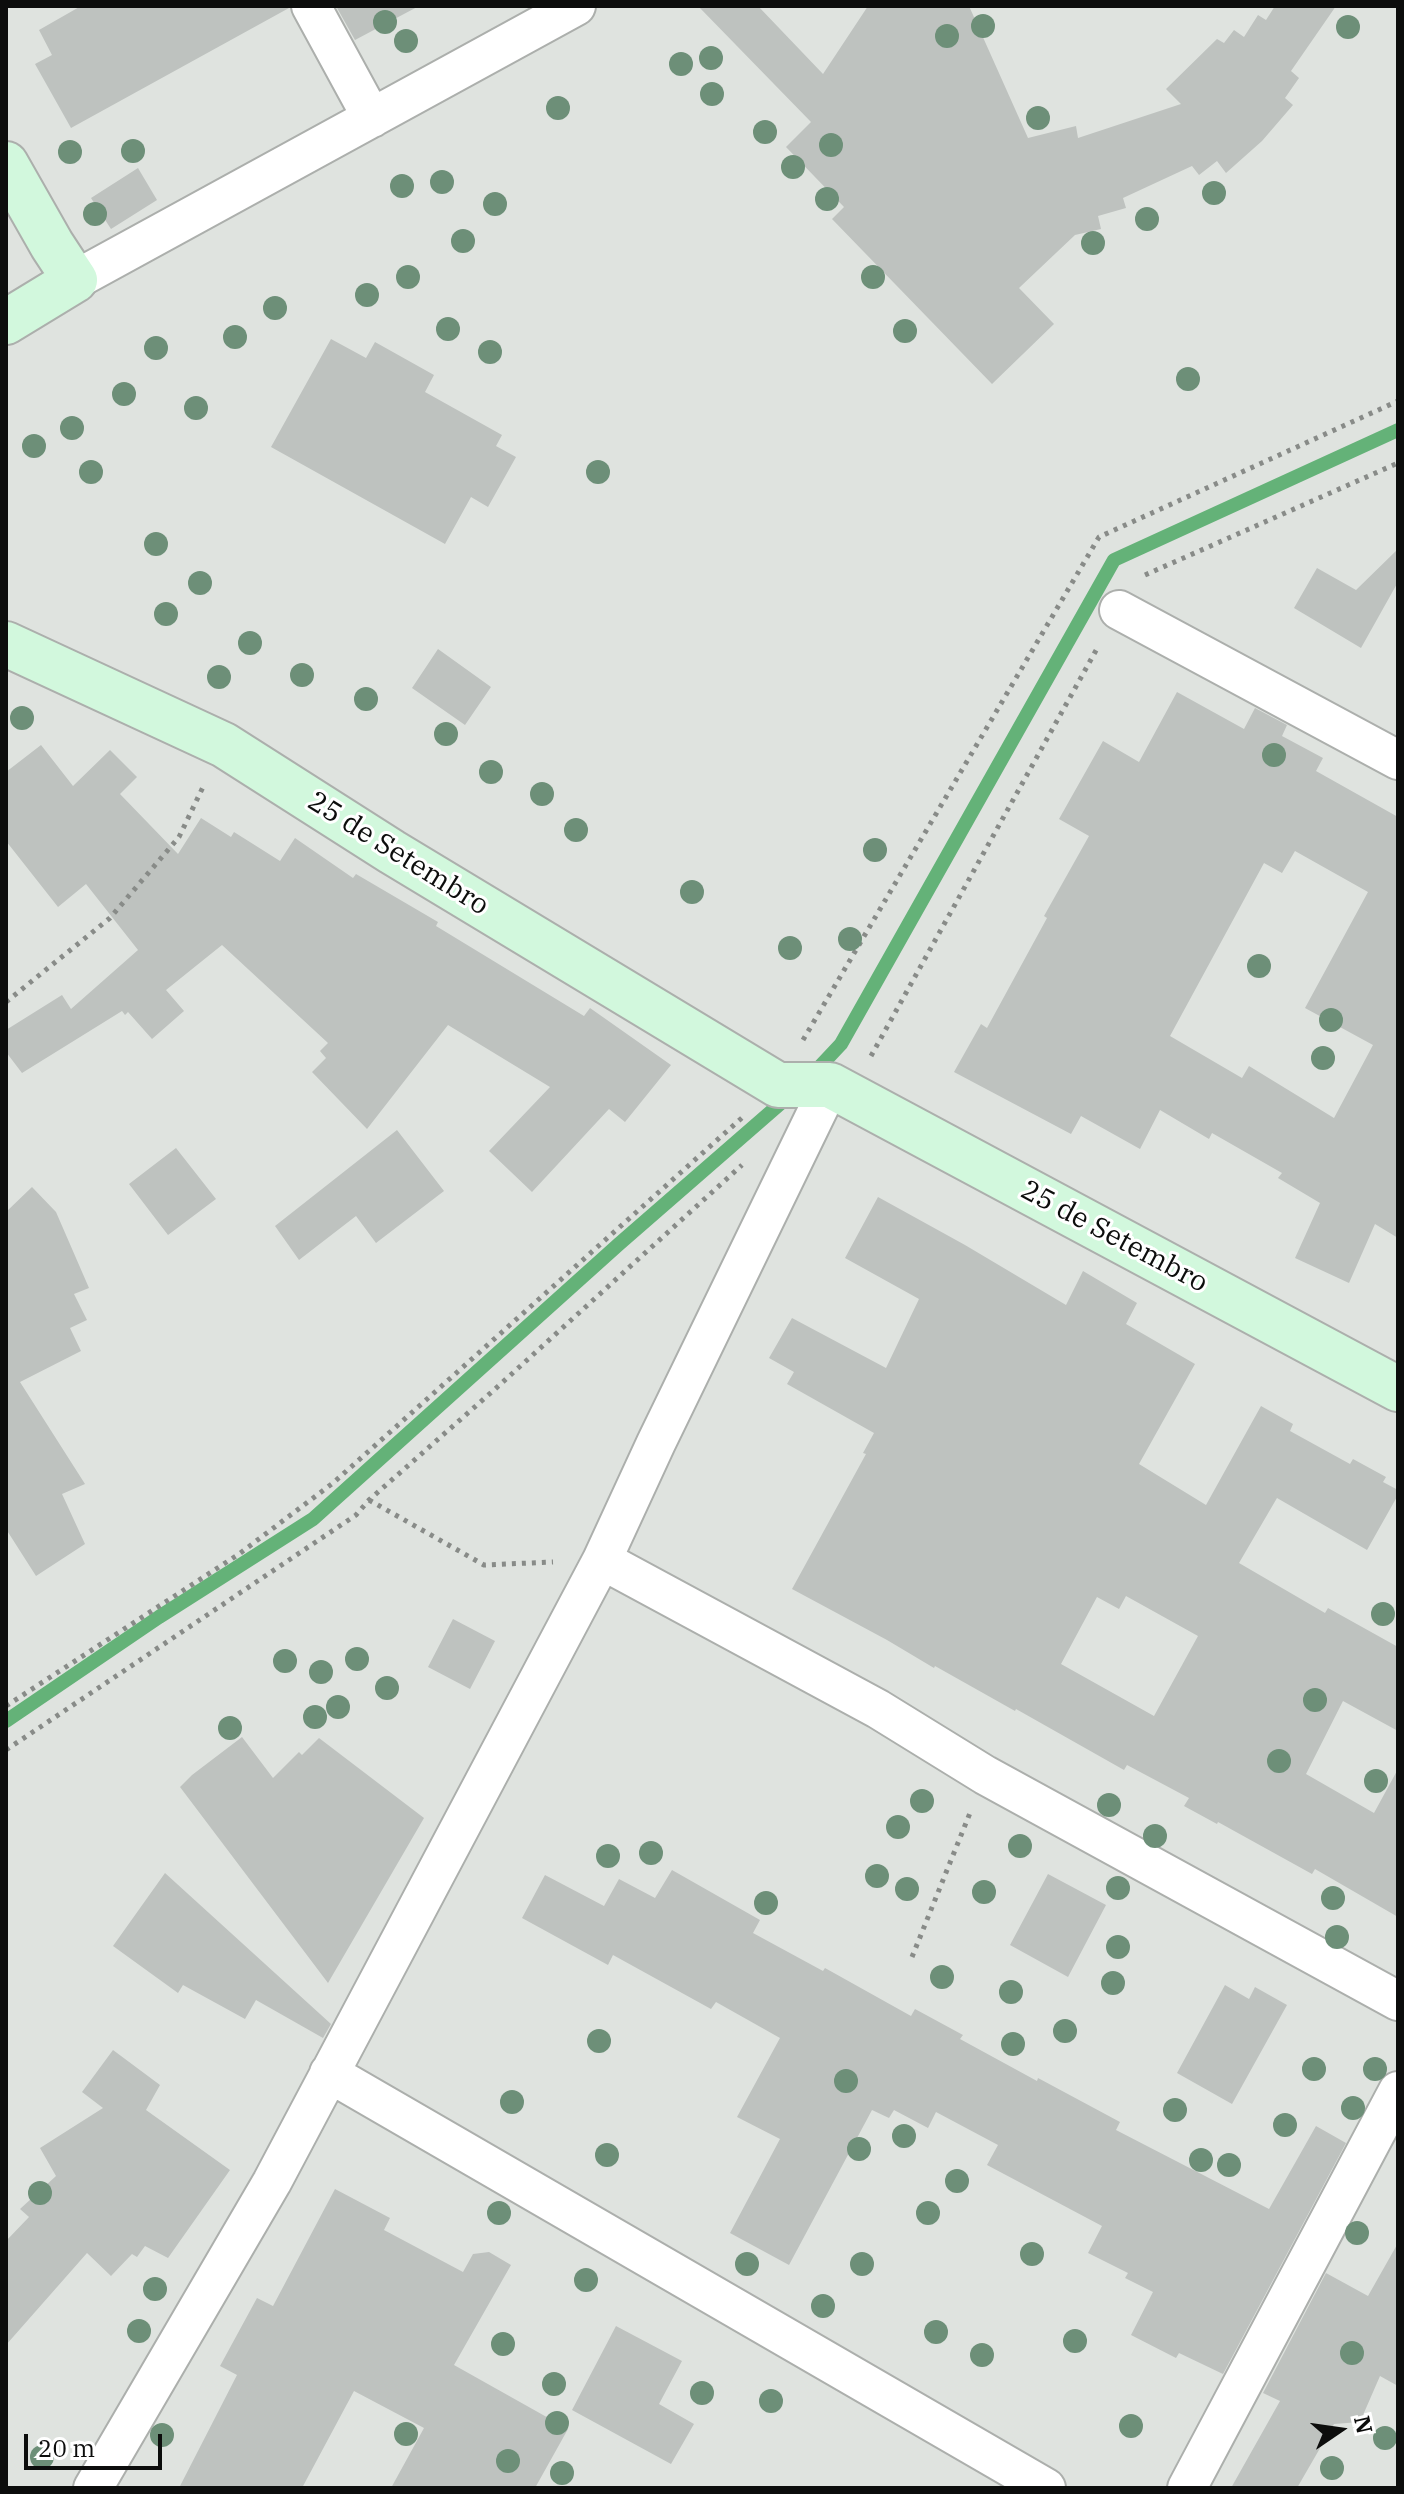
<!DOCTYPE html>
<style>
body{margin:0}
#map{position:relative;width:1404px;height:2494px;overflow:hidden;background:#dfe3df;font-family:"IBM Plex Serif",serif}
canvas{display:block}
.frame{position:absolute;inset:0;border:8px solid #0c0d0c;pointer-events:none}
.north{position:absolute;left:1300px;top:2390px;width:80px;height:80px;-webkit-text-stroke:6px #fff;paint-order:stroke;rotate:77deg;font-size:22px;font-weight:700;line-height:32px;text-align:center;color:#0c0d0c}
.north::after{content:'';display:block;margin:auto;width:28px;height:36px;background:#0c0d0c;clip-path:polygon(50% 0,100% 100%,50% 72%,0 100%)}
.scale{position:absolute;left:24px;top:2434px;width:138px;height:36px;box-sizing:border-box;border:4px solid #0c0d0c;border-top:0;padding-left:10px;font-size:24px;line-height:28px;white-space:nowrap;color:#0c0d0c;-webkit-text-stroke:6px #fff;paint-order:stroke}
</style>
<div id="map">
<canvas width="1404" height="2494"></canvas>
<div class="frame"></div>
<div class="north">N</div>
<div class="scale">20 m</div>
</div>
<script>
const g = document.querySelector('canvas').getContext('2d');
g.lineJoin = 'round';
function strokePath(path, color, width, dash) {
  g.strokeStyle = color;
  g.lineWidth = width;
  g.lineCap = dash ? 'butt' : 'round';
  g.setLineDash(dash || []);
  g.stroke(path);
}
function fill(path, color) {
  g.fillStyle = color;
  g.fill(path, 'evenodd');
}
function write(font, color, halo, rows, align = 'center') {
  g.font = font + ' "IBM Plex Serif",serif';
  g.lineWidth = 6;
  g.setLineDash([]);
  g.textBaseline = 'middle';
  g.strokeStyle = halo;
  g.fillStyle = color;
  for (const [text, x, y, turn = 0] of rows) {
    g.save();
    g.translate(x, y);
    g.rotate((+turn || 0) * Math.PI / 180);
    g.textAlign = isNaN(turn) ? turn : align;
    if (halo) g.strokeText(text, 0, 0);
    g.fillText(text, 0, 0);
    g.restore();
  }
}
const stream = new Path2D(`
 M810,1077L841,1044L1114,560L1398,430
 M6,1721L159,1617L313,1519L619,1244L789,1096`);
const building = new Path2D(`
 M81,6H289V8L71,128L35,64L52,55L39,30Z
 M336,6H419L355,40Z
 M698,6H758L823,74L868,6H969L1028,138L1076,126L1078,138L1181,104L1166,89L1217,39L1224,43L1234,30L1244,37L1258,15L1266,20L1275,6H1336L1291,71L1299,78L1285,98L1293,105L1262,141L1226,173L1217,161L1199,175L1192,166L1123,198L1126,208L1098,216L1101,229L1075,235L1019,288L1054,324L992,384L832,219L844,207L786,147L811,122Z
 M138,168L157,200L111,229L91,198Z
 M331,339L366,358L375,342L434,375L425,392L502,435L496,446L516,457L488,507L471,497L445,544L271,447Z
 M1398,549V582L1361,648L1294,608L1317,568L1356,590Z
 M438,649L491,687L465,725L412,688Z
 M1177,692L1244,729L1255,708L1287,725L1282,736L1323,758L1316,771L1398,817V1238L1375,1224L1349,1283L1295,1258L1320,1203L1278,1178L1282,1173L1212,1133L1209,1139L1160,1110L1140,1149L1081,1116L1071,1134L954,1072L981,1024L987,1028L1047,918L1044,916L1089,836L1059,819L1103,741L1139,762ZM1295,851L1368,892L1305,1008L1373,1045L1334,1118L1249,1066L1242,1078L1170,1036L1264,863L1282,873Z
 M41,745L73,786L110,750L137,777L120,794L178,854L201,818L231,837L234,832L280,861L295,838L353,878L356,874L438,922L436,926L584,1016L590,1008L671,1065L625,1122L609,1109L532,1192L489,1151L550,1087L448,1025L367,1129L312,1072L326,1058L320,1051L328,1043L222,945L166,990L184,1011L152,1039L128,1012L125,1015L122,1011L22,1073L6,1052V1030L62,995L71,1009L138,950L86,884L58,907L6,841V772Z
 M397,1130L444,1191L376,1243L356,1216L299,1260L275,1226Z
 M176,1148L216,1199L168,1235L129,1184Z
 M32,1187L56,1212L89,1288L74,1294L87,1320L70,1328L81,1351L20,1382L85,1484L62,1494L85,1544L36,1576L6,1529V1212Z
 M878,1197L965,1245L1066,1305L1083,1271L1137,1303L1126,1324L1195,1364L1139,1464L1206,1505L1261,1406L1293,1424L1290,1431L1350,1464L1353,1459L1386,1477L1383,1482L1398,1490V1495L1367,1550L1277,1498L1239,1563L1325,1613L1328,1608L1398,1647V1731L1343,1701L1306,1774L1374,1813L1398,1769V1917L1315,1869L1312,1874L1218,1822L1217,1824L1184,1806L1189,1798L1127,1765L1124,1770L1016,1709L1015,1711L935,1666L934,1668L887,1640L792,1589L866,1454L863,1453L874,1433L787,1384L794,1372L769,1358L792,1318L886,1368L919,1299L845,1258ZM1126,1596L1198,1636L1154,1716L1061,1664L1097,1597L1119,1609Z
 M453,1619L495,1641L470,1689L428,1667Z
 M242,1737L273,1778L299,1752L302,1755L319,1738L424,1818L328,1983L180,1787L192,1775Z
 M672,1870L760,1920L753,1933L823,1971L825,1968L911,2016L915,2009L963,2035L960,2039L1037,2081L1038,2078L1120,2122L1116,2130L1269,2209L1316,2126L1346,2143L1223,2374L1179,2353L1176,2358L1131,2335L1153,2292L1125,2278L1128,2273L1088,2253L1102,2226L987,2165L998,2145L936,2112L928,2128L894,2110L889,2118L872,2110L789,2265L730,2233L780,2139L737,2117L780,2038L716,2002L711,2009L613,1955L608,1965L522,1918L545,1875L604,1906L619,1879L655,1898Z
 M165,1873L331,2024L323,2038L256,2000L245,2019L183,1985L178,1993L113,1946Z
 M1048,1874L1106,1905L1068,1977L1010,1945Z
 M1225,1985L1249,1999L1255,1987L1287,2005L1232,2104L1177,2073Z
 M113,2050L160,2085L146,2110L230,2170L168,2258L145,2246L137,2257L132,2254L111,2276L87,2253L6,2345V2241L29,2217L20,2209L56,2176L40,2148L103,2108L82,2092Z
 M335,2189L390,2218L384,2230L463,2272L473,2254L489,2252L511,2265L454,2365L568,2429L535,2488H391L424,2428L354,2391L302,2488H179L237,2375L220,2366L257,2298L273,2306Z
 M1398,2243V2386L1380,2376L1360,2422L1334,2424L1297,2488H1231L1280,2401L1263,2393L1326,2273L1368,2296Z
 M616,2326L682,2361L659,2404L694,2424L671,2464L572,2410Z`);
const path = new Path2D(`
 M1145,575L1398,463
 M6,1002L110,918L179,837L204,785
 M803,1040L1099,537L1398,401
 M871,1056L1099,645
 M369,1500L484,1565L553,1562
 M6,1706L239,1554L333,1483L744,1116
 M6,1750L356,1515L369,1500L494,1390L742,1165
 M912,1957L970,1813`);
const street = new Path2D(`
 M311,6L372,118
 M75,280L576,6
 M1119,610L1398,760
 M602,1560L878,1709L985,1775L1398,2001
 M329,2073L1046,2488
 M93,2488L272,2182L602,1560L656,1443L830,1085
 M1187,2488L1398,2091`);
const secondary = new Path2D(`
 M6,164L52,245L75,280L6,322
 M6,644L224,745L392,852L778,1085H830L1398,1389`);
const trees = [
 [385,22],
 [983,26],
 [1348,27],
 [947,36],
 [406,41],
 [711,58],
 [681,64],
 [712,94],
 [558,108],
 [1038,118],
 [765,132],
 [831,145],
 [133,151],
 [70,152],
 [793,167],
 [442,182],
 [402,186],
 [1214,193],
 [827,199],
 [495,204],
 [95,214],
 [1147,219],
 [463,241],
 [1093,243],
 [408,277],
 [873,277],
 [367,295],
 [275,308],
 [448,329],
 [905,331],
 [235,337],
 [156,348],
 [490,352],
 [1188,379],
 [124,394],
 [196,408],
 [72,428],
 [34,446],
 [91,472],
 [598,472],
 [156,544],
 [200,583],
 [166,614],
 [250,643],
 [302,675],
 [219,677],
 [366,699],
 [22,718],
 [446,734],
 [1274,755],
 [491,772],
 [542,794],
 [576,830],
 [875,850],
 [692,892],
 [850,939],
 [790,948],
 [1259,966],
 [1331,1020],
 [1323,1058],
 [1383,1614],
 [357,1659],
 [285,1661],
 [321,1672],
 [387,1688],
 [1315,1700],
 [338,1707],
 [315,1717],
 [230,1728],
 [1279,1761],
 [1376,1781],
 [922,1801],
 [1109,1805],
 [898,1827],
 [1155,1836],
 [1020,1846],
 [651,1853],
 [608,1856],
 [877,1876],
 [1118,1888],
 [907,1889],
 [984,1892],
 [1333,1898],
 [766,1903],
 [1337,1937],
 [1118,1947],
 [942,1977],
 [1113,1983],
 [1011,1992],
 [1065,2031],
 [599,2041],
 [1013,2044],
 [1314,2069],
 [1375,2069],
 [846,2081],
 [512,2102],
 [1353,2108],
 [1175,2110],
 [1285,2125],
 [904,2136],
 [859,2149],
 [607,2155],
 [1201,2160],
 [1229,2165],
 [957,2181],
 [40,2193],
 [499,2213],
 [928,2213],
 [1357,2233],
 [1032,2254],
 [747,2264],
 [862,2264],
 [586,2280],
 [155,2289],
 [823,2306],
 [139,2331],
 [936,2332],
 [1075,2341],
 [503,2344],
 [1352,2353],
 [982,2355],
 [554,2384],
 [702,2393],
 [771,2401],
 [557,2423],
 [1131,2426],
 [406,2434],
 [162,2435],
 [1385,2438],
 [42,2457],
 [508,2461],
 [1332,2468],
 [562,2473]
];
const streetNames = [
 ["25 de Setembro",398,854,32],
 ["25 de Setembro",1114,1237,28]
];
strokePath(stream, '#64b278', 14);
fill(building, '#bec2bf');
strokePath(street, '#acafac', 42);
strokePath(secondary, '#acafac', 48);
strokePath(path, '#888b88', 5, [4, 6]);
strokePath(street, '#fff', 38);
strokePath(secondary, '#d2f8dd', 44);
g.fillStyle = '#6d8f78';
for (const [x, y] of trees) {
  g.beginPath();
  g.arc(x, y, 12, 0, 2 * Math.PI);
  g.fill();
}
write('28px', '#0c0d0c', '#fff', streetNames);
</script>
